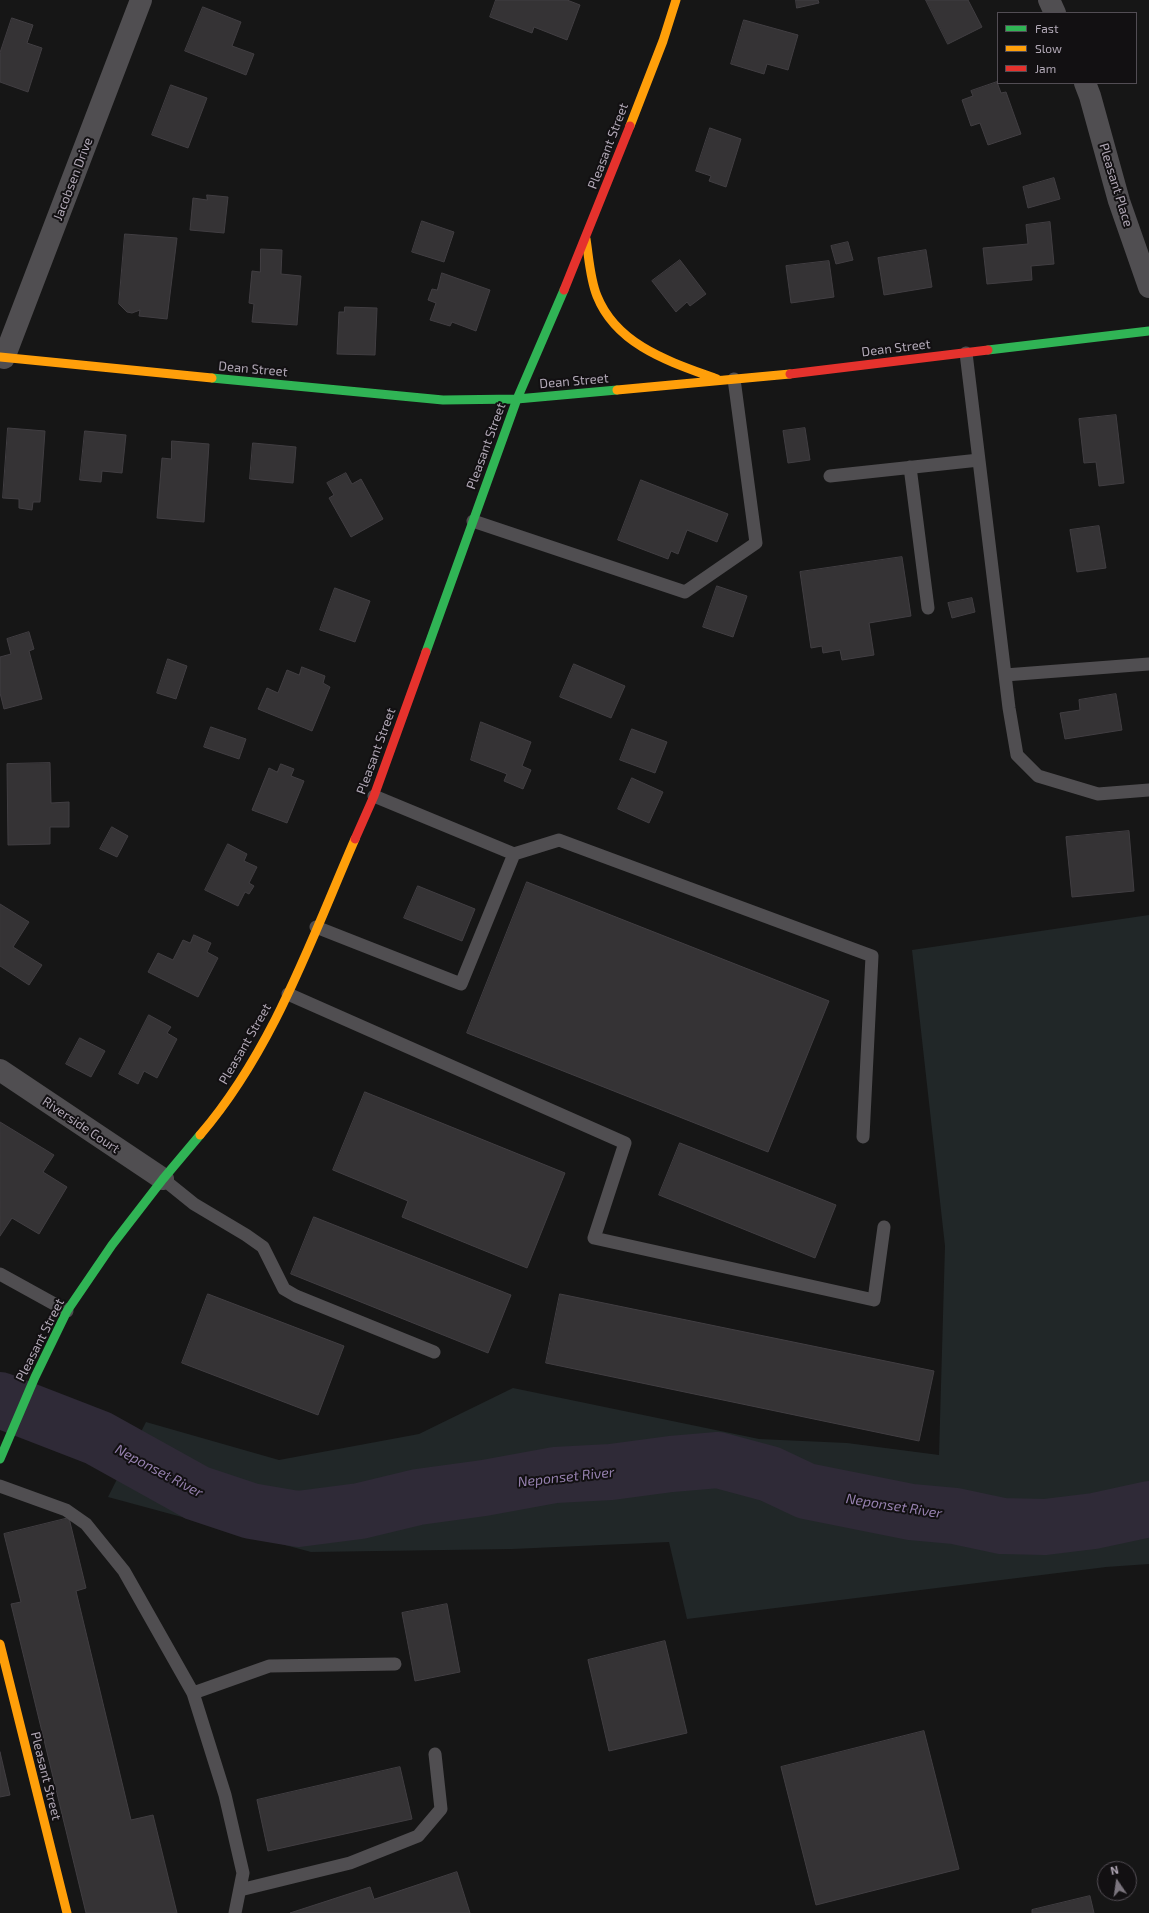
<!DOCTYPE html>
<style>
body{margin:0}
#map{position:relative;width:1149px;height:1913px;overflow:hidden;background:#161616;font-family:"Exo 2",sans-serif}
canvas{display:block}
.legend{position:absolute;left:997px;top:12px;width:140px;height:72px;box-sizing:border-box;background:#121012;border:1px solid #524d54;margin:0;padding:5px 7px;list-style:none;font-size:12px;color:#b1a8b6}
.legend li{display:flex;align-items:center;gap:8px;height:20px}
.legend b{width:20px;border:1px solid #524d54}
.north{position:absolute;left:1097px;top:1861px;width:40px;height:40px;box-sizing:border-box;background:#121012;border:1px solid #524d54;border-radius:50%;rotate:347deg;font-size:11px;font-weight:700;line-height:16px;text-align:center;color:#b1a8b6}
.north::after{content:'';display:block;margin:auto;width:14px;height:18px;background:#7b757e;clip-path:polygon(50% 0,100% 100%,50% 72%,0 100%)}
</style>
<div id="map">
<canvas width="1149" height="1913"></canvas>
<ul class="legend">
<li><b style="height:5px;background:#30b455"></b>Fast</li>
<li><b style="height:5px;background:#ff9f0a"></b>Slow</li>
<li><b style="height:5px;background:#e5322d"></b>Jam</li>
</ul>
<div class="north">N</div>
</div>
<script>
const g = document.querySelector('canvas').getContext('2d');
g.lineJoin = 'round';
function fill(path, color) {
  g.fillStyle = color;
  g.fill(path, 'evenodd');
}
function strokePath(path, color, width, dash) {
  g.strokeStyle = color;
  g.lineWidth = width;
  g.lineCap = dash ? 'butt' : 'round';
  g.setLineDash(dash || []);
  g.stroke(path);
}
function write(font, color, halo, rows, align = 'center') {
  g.font = font + ' "Exo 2",sans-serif';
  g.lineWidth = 4;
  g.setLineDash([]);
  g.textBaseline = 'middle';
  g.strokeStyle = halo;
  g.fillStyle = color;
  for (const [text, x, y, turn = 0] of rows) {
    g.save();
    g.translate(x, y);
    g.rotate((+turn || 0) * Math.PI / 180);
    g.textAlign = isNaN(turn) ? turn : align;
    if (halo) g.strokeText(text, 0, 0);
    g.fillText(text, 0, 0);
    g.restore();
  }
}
const green = new Path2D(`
 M1149,915V1564L1106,1567L687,1619L669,1542L512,1549L311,1552L108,1497L146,1422L279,1460L419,1434L513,1388L759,1439L847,1443L939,1455L945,1246L912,950Z`);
const river = new Path2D(`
 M0,1400L98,1438L197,1493L251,1511L298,1519L360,1511L418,1497L484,1488L555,1475L611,1472L671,1464L718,1460L770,1474L806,1491L911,1512L955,1516L1002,1526L1045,1527L1094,1521L1149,1509`);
const building = new Path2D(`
 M496,0H567L580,5L567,40L534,27L532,33L490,17Z
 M796,0H818L819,3L797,8Z
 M926,0H968L982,27L948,44Z
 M203,7L241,22L232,46L254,54L246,75L185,51Z
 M12,18L33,25L27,43L42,48L28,92L0,82V53Z
 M744,20L798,35L788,70L767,64L764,74L731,64Z
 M997,82L1001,93L1006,92L1021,134L988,145L980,123L971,126L962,100L973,96L971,91Z
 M171,85L207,98L188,148L152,135Z
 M710,128L741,139L726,187L709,181L711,176L696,171Z
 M1054,178L1060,199L1028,208L1023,187Z
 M207,195L228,197L224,233L190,230L193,198L207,200Z
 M422,221L454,232L444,262L412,252Z
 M1050,222L1054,264L1031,266L1032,280L987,284L983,248L1028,244L1026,225Z
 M125,234L177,238L167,319L139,316L140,310L132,313L127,312L119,304Z
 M848,242L853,260L836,264L831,246Z
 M261,249L282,250L281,274L301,276L297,325L252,322L254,304L249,303L252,271L260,272Z
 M926,250L932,287L884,295L878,258Z
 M680,260L706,294L690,306L687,302L676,312L652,281Z
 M829,261L834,297L791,303L786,266Z
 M442,273L490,290L476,331L452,322L450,326L430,320L436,303L428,300L432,289L437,290Z
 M345,307L377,308L375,355L337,354L339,312H344Z
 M1116,415L1124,483L1099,486L1096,462L1084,463L1079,419Z
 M8,428L45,431L40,502H33L32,510L19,508V499L3,498Z
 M805,428L810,460L788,463L783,431Z
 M85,431L126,435L122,473L102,471L101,482L80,480Z
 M172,441L209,444L204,522L157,518L162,458L171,459Z
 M253,443L296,447L293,483L250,479Z
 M346,473L352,484L361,479L383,519L351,537L329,498L334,495L327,483Z
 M641,480L728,514L717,542L687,530L678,554L671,551L668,559L618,540Z
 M1099,526L1106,568L1077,572L1070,530Z
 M902,557L911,616L869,623L874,655L842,660L840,650L823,653L822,646L811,648L800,572Z
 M717,586L747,596L733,637L703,627Z
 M335,588L370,601L355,642L320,630Z
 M972,598L975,612L952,618L948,603Z
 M29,632L34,649L29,651L42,699L4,709L0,693V657L11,654L7,639Z
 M168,659L187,666L176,699L157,693Z
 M574,664L625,686L611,718L560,697Z
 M302,667L325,676L323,683L330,687L312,731L258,709L267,688L278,693L287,670L299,675Z
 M1116,694L1122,730L1065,739L1060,713L1080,710L1079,700Z
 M481,722L531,742L522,766L531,770L523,789L504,781L507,774L471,760Z
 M211,727L246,739L239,759L204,747Z
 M632,729L667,742L655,773L620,760Z
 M50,763L51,803L69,802V827H50V844L8,845L7,764Z
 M281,764L294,769L291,776L304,781L287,823L252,810L269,768L277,772Z
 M632,778L663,792L649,823L618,809Z
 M112,827L128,836L117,857L100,849Z
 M1129,831L1134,891L1072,897L1066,837Z
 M228,844L247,854L244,861L257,867L249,883L254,886L249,894L245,892L238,906L205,890Z
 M527,882L829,1001L768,1152L467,1033Z
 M418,886L475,909L462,941L404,918Z
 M0,904L29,922L13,947L42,965L29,985L0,966Z
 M194,935L211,943L207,952L218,958L198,997L148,972L158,953L173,960L183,940L190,943Z
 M149,1015L171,1027L167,1033L177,1039L157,1078L144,1071L138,1084L119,1074Z
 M80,1038L105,1051L91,1077L66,1064Z
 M365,1092L565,1173L527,1268L402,1217L408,1201L333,1170Z
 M0,1122L54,1155L43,1172L67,1187L39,1234L12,1218L0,1236Z
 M680,1143L836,1205L815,1258L659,1195Z
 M314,1217L511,1295L488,1353L291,1274Z
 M208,1294L344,1346L318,1415L182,1363Z
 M560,1294L934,1371L919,1441L546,1363Z
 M69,1518L86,1588L76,1591L131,1820L153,1815L177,1913H86L11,1604L21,1602L4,1534Z
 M447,1604L460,1672L415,1681L402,1613Z
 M665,1641L687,1733L609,1751L588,1660Z
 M924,1731L959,1869L816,1905L781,1767Z
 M0,1752L10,1795L0,1797Z
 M400,1767L412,1819L268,1851L257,1800Z
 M457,1872L470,1913H290L370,1887L374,1899Z
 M1090,1896L1094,1913H1032V1910Z`);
const lane = new Path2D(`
 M966,353L1009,708L1017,755L1038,776L1098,794L1149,790
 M910,467L928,608
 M830,476L979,460
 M473,521L685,592L756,543L734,379
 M1005,675L1149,664
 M374,796L514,854L559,840L872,956L863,1137
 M316,927L461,984L514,854
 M288,994L625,1143L594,1238L874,1300L884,1227
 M163,1179L194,1204L246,1235L263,1247L284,1289L296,1296L434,1352
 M0,1274L67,1311
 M0,1486L66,1510L86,1524L124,1571L193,1693L225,1795L243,1873L235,1913
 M193,1693L269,1666L395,1664
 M240,1890L350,1863L418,1836L441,1809L435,1754`);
const street = new Path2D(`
 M1049,0L1055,13
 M1085,83L1090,96L1119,201L1149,287
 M4,358L141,0
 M0,1070L163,1179`);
const fast = new Path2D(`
 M988,350L1149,331
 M212,378L443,400L517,399L617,390
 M426,652L517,399L564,290
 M0,1459L35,1377L67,1311L112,1245L163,1179L200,1135`);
const slow = new Path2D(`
 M630,126L663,41L676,0
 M586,239C589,258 590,279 597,296C617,346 671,362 717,379
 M0,357L212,378
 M617,390L790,374
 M200,1135C273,1050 311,940 355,839
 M0,1644L67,1913`);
const jam = new Path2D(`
 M564,290L630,126
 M790,374L988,350
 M355,839L374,796L426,652`);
const streetNames = [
 ["Pleasant Street",608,146,-69],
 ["Jacobsen Drive",73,179,-69],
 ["Pleasant Place",1116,185,73],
 ["Dean Street",896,348,-7],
 ["Dean Street",253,369,5],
 ["Dean Street",574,381,-5],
 ["Pleasant Street",486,446,-70],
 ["Pleasant Street",376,751,-70],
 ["Pleasant Street",245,1044,-60],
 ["Riverside Court",81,1125,34],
 ["Pleasant Street",40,1340,-63],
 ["Pleasant Street",46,1776,76]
];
const waterNames = [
 ["Neponset River",159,1471,28],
 ["Neponset River",566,1477,-6],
 ["Neponset River",894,1506,9]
];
fill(green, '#212728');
strokePath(river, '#2f2a37', 56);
fill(building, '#353335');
strokePath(building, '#413e42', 1);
strokePath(lane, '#504e51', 13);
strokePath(street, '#504e51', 22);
strokePath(fast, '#30b455', 9);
strokePath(slow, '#ff9f0a', 9);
strokePath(jam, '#e5322d', 9);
write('13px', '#b1a8b6', '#121012', streetNames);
write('italic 14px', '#9681af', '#121012', waterNames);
</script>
